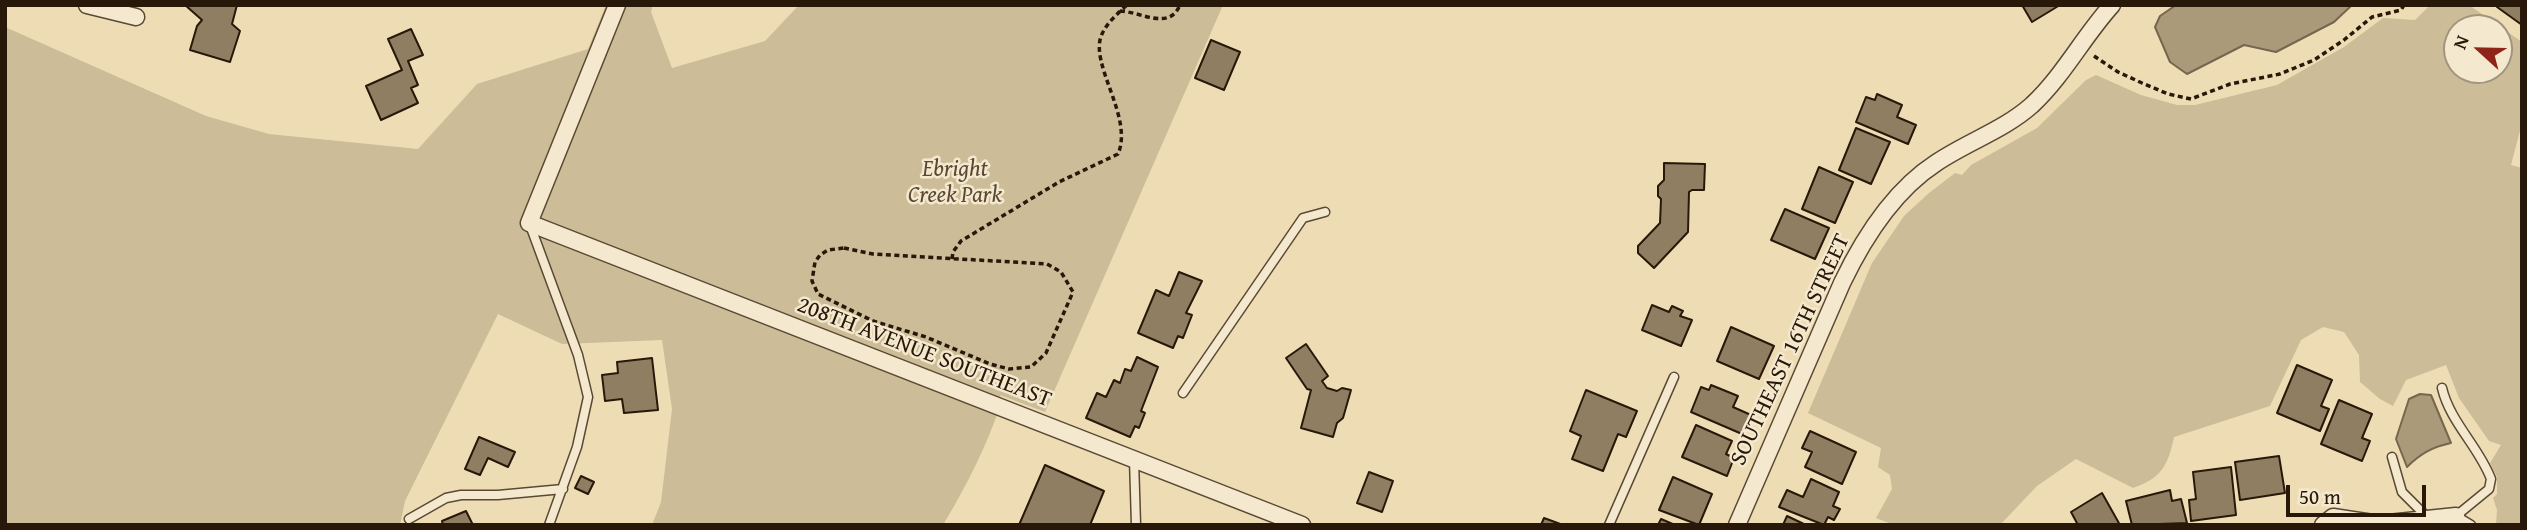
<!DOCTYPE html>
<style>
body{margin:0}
#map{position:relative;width:2527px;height:530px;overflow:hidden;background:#eeddb4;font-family:"Gentium Book Plus",serif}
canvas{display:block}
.frame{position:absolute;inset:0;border:7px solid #281809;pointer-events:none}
.north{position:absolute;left:2443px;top:14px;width:70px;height:70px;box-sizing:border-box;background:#f4e9ce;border:2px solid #a2957f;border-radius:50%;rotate:292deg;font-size:19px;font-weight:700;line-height:28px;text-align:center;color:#281809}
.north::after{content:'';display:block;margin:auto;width:24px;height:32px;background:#8f2418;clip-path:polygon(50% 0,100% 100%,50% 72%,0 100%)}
.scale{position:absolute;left:2286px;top:485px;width:140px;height:32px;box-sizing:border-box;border:4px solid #281809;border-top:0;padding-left:9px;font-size:21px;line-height:24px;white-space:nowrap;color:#281809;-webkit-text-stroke:5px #f4e9ce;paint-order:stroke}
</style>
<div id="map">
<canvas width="2527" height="530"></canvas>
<div class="frame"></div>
<div class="north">N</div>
<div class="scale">50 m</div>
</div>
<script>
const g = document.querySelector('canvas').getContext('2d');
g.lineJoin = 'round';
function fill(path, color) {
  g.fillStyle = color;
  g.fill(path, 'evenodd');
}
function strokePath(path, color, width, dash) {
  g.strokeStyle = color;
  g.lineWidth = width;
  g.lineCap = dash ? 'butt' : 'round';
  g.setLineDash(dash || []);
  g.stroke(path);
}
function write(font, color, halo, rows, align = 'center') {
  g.font = font + ' "Gentium Book Plus",serif';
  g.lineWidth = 5;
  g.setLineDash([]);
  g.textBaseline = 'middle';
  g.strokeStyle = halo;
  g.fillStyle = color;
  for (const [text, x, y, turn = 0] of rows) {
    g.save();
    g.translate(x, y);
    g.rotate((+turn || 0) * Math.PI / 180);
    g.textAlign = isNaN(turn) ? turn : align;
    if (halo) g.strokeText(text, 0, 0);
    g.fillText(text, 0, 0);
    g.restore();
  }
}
const green = new Path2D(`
 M606,5H653L651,12L672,68L765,41L799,5H1223L1045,412L1000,395L1002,400C988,444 967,485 943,525H652L661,502L672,409L662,340L562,344L498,314L405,501L400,525H5V27L206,116L269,134L418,149L477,84L588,49Z
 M2430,5H2469L2522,42L2520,56L2522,64V123L2511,165L2522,168V525H2496L2497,510L2493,498L2497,494V477L2490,463L2501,445L2489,441L2459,398L2446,365L2406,380L2393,406L2380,399L2360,382L2359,355L2344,332L2323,327L2301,340L2270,406L2174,437C2168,465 2162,478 2133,488L2076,459L2037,486L2000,525H1894L1876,518L1892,489L1890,475L1878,467L1881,448L1808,413L1872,263L1904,216L1929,193L1955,173L1962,175L1971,165L2037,128L2086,80L2096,75L2141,95L2177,105H2195L2277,85L2344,47L2383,18L2415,20ZM2457,28H2499V70H2457Z`);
const water = new Path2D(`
 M2176,5H2352L2334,22L2276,52L2244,45L2187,74L2170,62L2155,27L2160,16Z
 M2420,394L2431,395L2451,443C2432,447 2420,454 2407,467L2396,439L2409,399Z`);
const building = new Path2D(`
 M185,5H237L232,24L240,31L230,62L190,50L197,26L202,20Z
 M2022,5H2060L2032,22Z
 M2499,5H2522V25L2497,7Z
 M411,29L423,55L408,61L418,85L411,88L418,103L381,120L366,86L402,70L388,39Z
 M1211,40L1240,52L1224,90L1195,78Z
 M1877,94L1902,105L1897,117L1916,125L1908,144L1856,122L1866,97L1875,100Z
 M1856,128L1890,142L1871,184L1839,170Z
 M1664,163L1705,164L1704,190H1692L1689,192L1688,232L1654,268L1638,253V246L1660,223L1661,199L1658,196V186L1664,180Z
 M1819,167L1853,182L1835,223L1802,209Z
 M1785,209L1829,228L1815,259L1771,240Z
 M1179,272L1202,281L1186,313L1192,315L1183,338L1178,336L1173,348L1138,333L1156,290L1169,296Z
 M1652,305L1669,312L1672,306L1683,311L1680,316L1692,320L1681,346L1642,330Z
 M1731,327L1774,346L1759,379L1717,361Z
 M1306,344L1328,376L1322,381L1327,388L1337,391L1342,388L1351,390L1343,418L1337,423L1333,437L1301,428L1311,390L1307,389L1286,358Z
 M1137,357L1158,367L1141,411L1145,413L1139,428L1135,426L1130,437L1086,418L1097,393L1106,397L1114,380L1120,383L1125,369L1131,371Z
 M652,358L658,410L624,413L622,399L605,401L602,375L618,373L617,362Z
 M2297,365L2332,380L2321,406L2329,409L2320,431L2277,413Z
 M1711,385L1738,396L1733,407L1751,415L1742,434L1691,412L1701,387L1709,390Z
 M1586,390L1637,411L1626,437L1618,434L1603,471L1572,459L1581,436L1570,431Z
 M2339,400L2372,414L2362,438L2370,441L2362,461L2321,444Z
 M1696,425L1732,441L1726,454L1734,458L1727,476L1682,457Z
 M1810,431L1856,452L1842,484L1805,467L1812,452L1802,448Z
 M479,437L515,452L508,467L488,458L480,475L465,469Z
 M2279,456L2285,493L2240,500L2235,462Z
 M1045,465L1104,491L1090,525H1019Z
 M2231,467L2236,515L2191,521L2189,500L2196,499L2193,472Z
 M1369,472L1393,481L1382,512L1357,503Z
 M581,476L594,482L588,494L575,488Z
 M1673,477L1712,494L1699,525L1659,510Z
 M1811,479L1839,492L1833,506L1840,509L1834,520L1828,517L1824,525L1779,507L1787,490L1803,497Z
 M2170,490L2172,501L2181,499L2187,523L2132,525L2126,501Z
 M2102,493L2120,525H2078L2071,512Z
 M466,511L473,525H443L442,521Z
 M1787,516L1806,525H1783Z
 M1544,518L1563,525H1541Z
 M1661,519L1675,525H1658Z`);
const path = new Path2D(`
 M1120,11C1142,12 1169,31 1180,5
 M2094,56L2118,72L2142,83L2168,94L2191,99L2230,84L2280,74L2314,60L2344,40L2372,17L2401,10L2404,5
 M844,248L873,254L1047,264L1061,272L1073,292L1046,353L1031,367L1009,369L990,364L926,337L873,321L818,294L812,281L815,262L820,255L828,250Z
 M952,259L953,252L961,241L1059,182L1118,154C1134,117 1088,63 1102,34C1107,23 1118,13 1127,5`);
const lane = new Path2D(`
 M530,225L578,355L588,397L577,447L549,525
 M2442,388C2450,422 2479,447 2491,479L2489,489L2456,516L2471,525
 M1183,393L1303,218L1325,212
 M2392,457L2402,492L2429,519
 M1134,459L1136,525
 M409,519L446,498L461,495H498L563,489
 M1609,525L1674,377`);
const street = new Path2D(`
 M87,5L136,17
 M617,5L529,223L1302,525
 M1737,525L1842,283C1864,237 1893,191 1936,163C1967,142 2004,130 2032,105C2064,75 2083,37 2112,5
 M2323,525L2333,517L2379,524L2456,516`);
const parkNames = [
 ["Ebright",955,170],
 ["Creek Park",955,196]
];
const streetNames = [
 ["SOUTHEAST 16TH STREET",1791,350,-65],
 ["208TH AVENUE SOUTHEAST",924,353,21]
];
fill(green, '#ccbc97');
fill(water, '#ab9a7a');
strokePath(water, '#77664d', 2);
fill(building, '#8f7e62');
strokePath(building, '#281809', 2);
strokePath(lane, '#5a4934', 11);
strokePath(street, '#5a4934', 19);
strokePath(path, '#281809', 3.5, [5, 3.5]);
strokePath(lane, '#f4e9ce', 8);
strokePath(street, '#f4e9ce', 16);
write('italic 23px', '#594934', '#f4e9ce', parkNames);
write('23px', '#281809', '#f4e9ce', streetNames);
</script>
